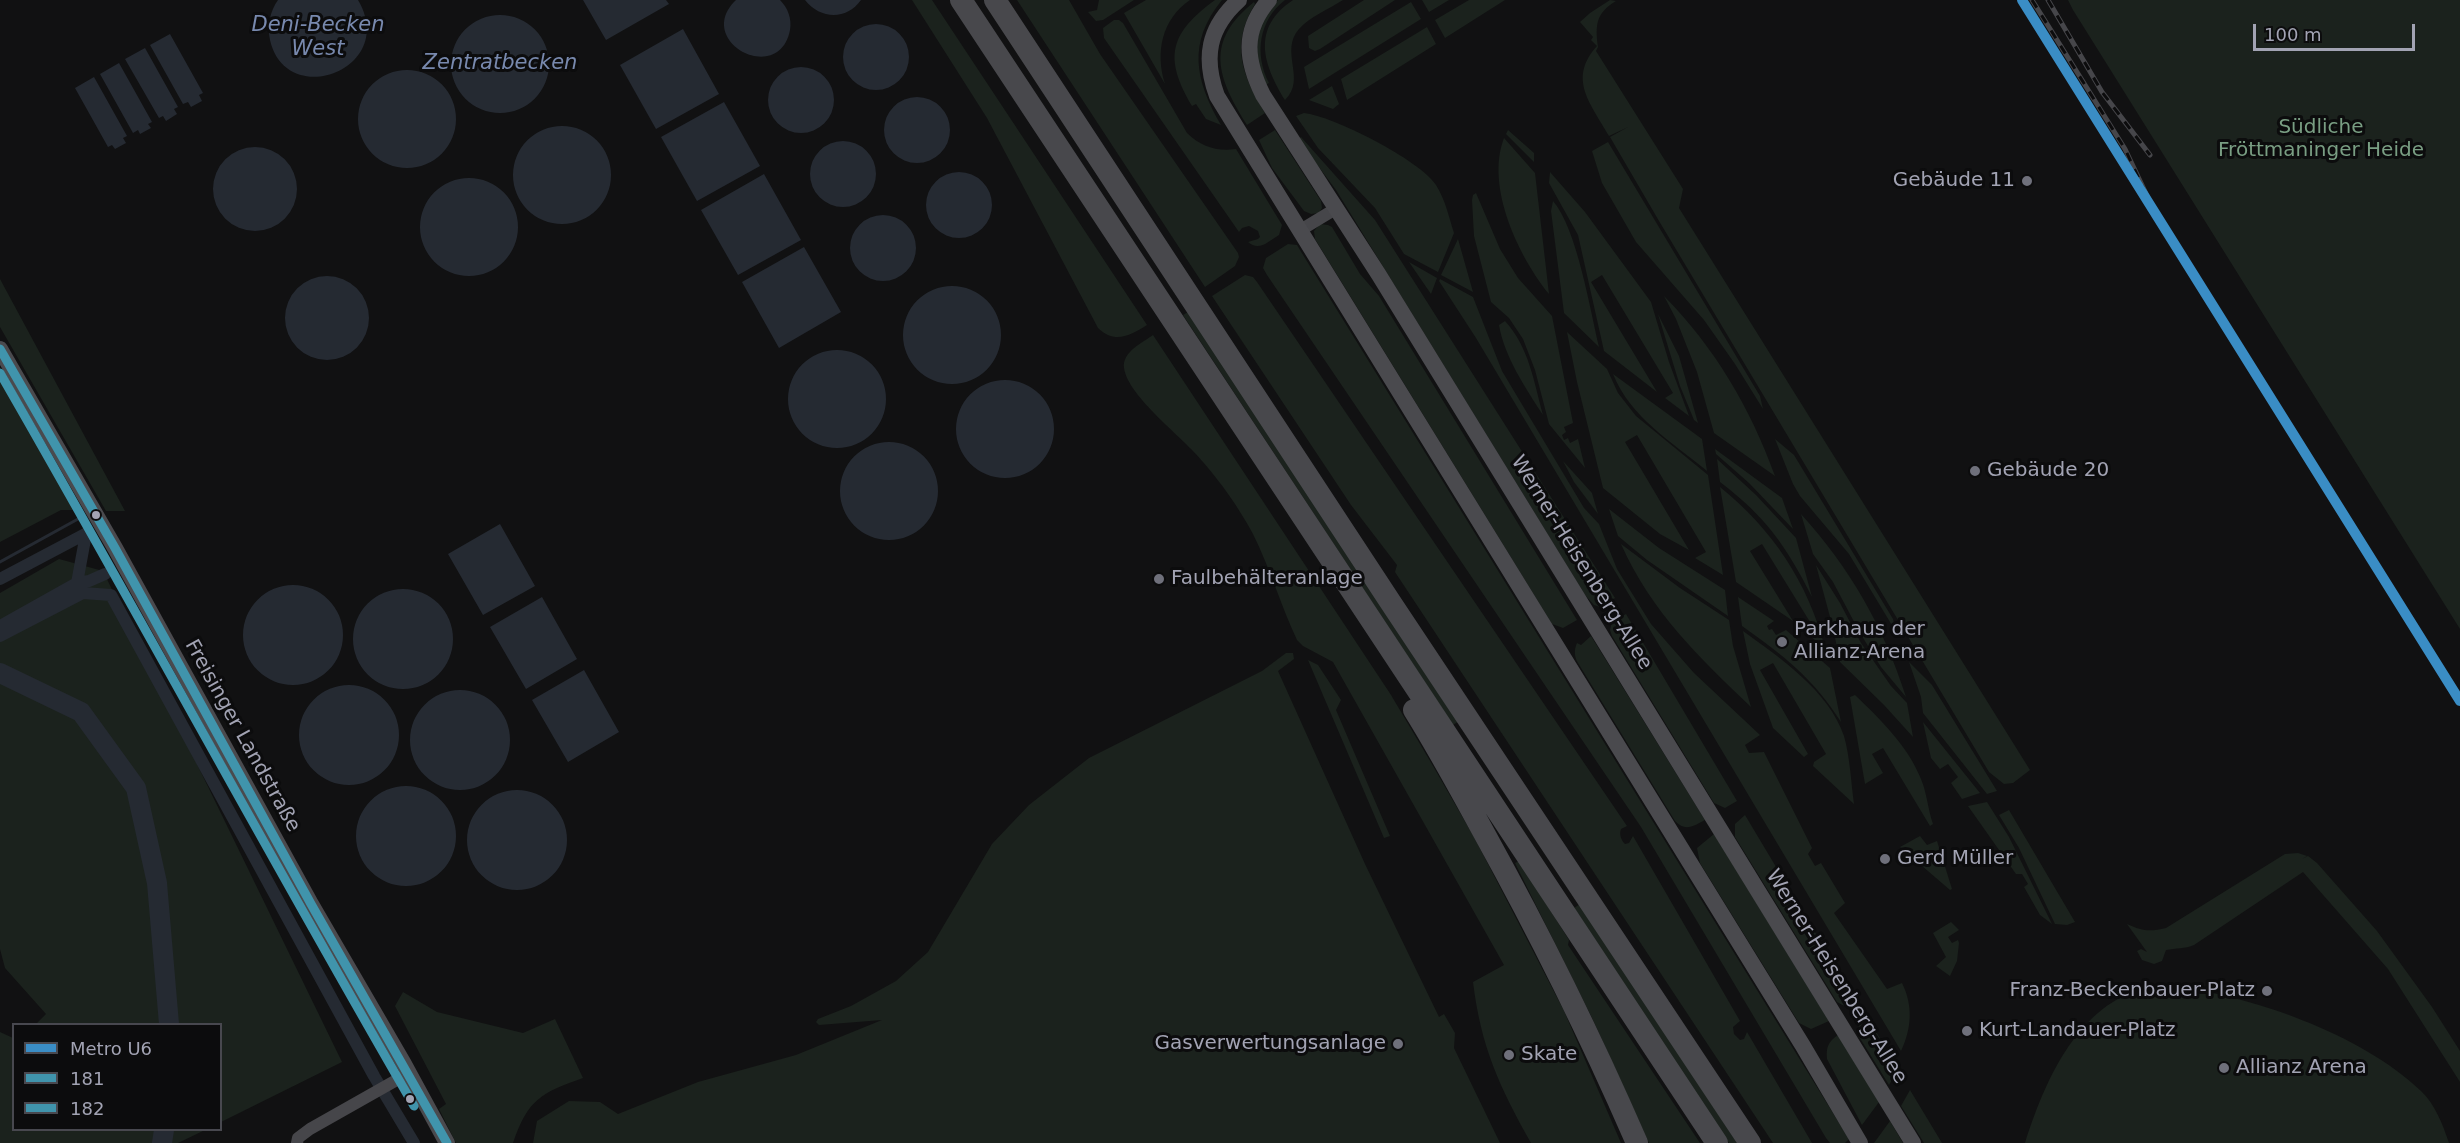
<!DOCTYPE html>
<meta charset="utf-8">
<style>
body{margin:0}
#map{position:relative;width:2460px;height:1143px;overflow:hidden;background:#111112;font-family:"DejaVu Sans",sans-serif}
canvas{display:block}
.legend{position:absolute;left:12px;top:1023px;width:210px;height:108px;box-sizing:border-box;background:#0c0c0d;border:2px solid #48484f;margin:0;padding:8px 10px;list-style:none;font-size:18px;color:#a2a3b3}
.legend li{display:flex;align-items:center;gap:12px;height:30px}
.legend b{width:30px;border:2px solid #48484f}
.scale{position:absolute;left:2253px;top:24px;width:162px;height:27px;box-sizing:border-box;border:3px solid #a2a3b3;border-top:0;padding-left:8px;font-size:18px;line-height:21px;white-space:nowrap;color:#a2a3b3;-webkit-text-stroke:4px #0c0c0d;paint-order:stroke}
</style>
<div id="map">
<canvas width="2460" height="1143"></canvas>
<ul class="legend">
<li><b style="height:8px;background:#3a8dc5"></b>Metro U6</li>
<li><b style="height:8px;background:#4094ac"></b>181</li>
<li><b style="height:8px;background:#4094ac"></b>182</li>
</ul>
<div class="scale">100 m</div>
</div>
<script>
const g = document.querySelector('canvas').getContext('2d');
g.lineJoin = 'round';
function fill(path, color) {
  g.fillStyle = color;
  g.fill(path, 'evenodd');
}
function strokePath(path, color, width, dash) {
  g.strokeStyle = color;
  g.lineWidth = width;
  g.lineCap = dash ? 'butt' : 'round';
  g.setLineDash(dash || []);
  g.stroke(path);
}
function write(font, color, halo, rows, align = 'center') {
  g.font = font + ' "DejaVu Sans",sans-serif';
  g.lineWidth = 6;
  g.setLineDash([]);
  g.textBaseline = 'middle';
  g.strokeStyle = halo;
  g.fillStyle = color;
  for (const [text, x, y, turn = 0] of rows) {
    g.save();
    g.translate(x, y);
    g.rotate((+turn || 0) * Math.PI / 180);
    g.textAlign = isNaN(turn) ? turn : align;
    if (halo) g.strokeText(text, 0, 0);
    g.fillText(text, 0, 0);
    g.restore();
  }
}
const green = new Path2D(`
 M912,0H932L1147,325C1129,336 1115,344 1098,328L987,118Z
 M1017,0H1069L1100,54L1238,253L1239,257L1235,266L1205,287Z
 M1099,0H1134L1103,20L1096,21L1088,12L1097,10Z
 M1146,0H1190C1162,19 1155,52 1165,84L1124,13Z
 M1215,0H1222C1187,43 1195,80 1221,125L1206,119L1196,104L1192,106C1163,57 1170,33 1215,0Z
 M1278,0H1285C1259,20 1254,54 1269,83L1265,85C1253,54 1253,25 1278,0Z
 M1293,0H1343C1329,9 1309,17 1299,29C1279,52 1307,79 1285,100C1263,64 1251,28 1293,0Z
 M1364,0H1395L1320,49L1315,51L1309,48L1308,36Z
 M1422,0H1449L1429,12Z
 M1469,0H1505L1445,38L1435,20Z
 M1610,0L1616,1C1596,13 1595,25 1598,47L1596,51L1683,189L1679,208L2030,770L2013,783L2004,784L1989,772L1659,221L1610,137L1628,127L1609,136C1591,104 1567,79 1597,46L1591,40L1593,37L1580,22L1590,13Z
 M2068,0H2460V629L2073,10Z
 M1254,2L1255,4C1230,45 1242,75 1265,113L1247,125C1217,77 1204,42 1254,2Z
 M1411,2L1421,19L1309,89L1304,67Z
 M1114,20H1119L1123,23L1187,133C1200,146 1217,152 1236,149L1279,220L1282,225L1279,235C1269,241 1259,252 1248,242L1258,239L1260,237L1258,231L1249,226L1242,228L1239,232L1104,38L1103,28Z
 M1427,27L1436,44L1347,100L1341,79Z
 M1332,86L1339,104L1333,109L1309,100Z
 M1304,113C1333,116 1420,160 1436,185C1445,199 1449,217 1454,233L1438,272L1404,254L1375,208L1318,148L1296,116Z
 M1275,130L1321,201L1322,208L1319,213L1311,214L1304,211L1272,168L1259,140Z
 M1508,130L1534,153V162L1506,134Z
 M1301,137L1375,220L1615,598L1600,607L1594,605L1585,595L1336,190L1298,139Z
 M1504,138L1535,173L1549,294C1519,257 1485,187 1504,138Z
 M1608,142L1760,396L1763,409L1735,364L1704,320L1636,242L1602,183L1592,151Z
 M1550,172L1585,212L1651,302L1669,362L1689,416L1665,398L1673,393L1602,275L1591,282L1657,392L1604,351L1578,235L1549,183Z
 M1476,193L1500,249L1518,278L1552,316L1573,423L1564,427L1566,432L1562,435L1564,440L1568,438L1570,443L1578,439L1585,468L1549,424L1535,370L1523,339L1509,318L1491,302L1474,236L1472,200L1473,195Z
 M1553,201C1577,229 1590,309 1599,347L1564,313L1551,211Z
 M1320,224L1328,225L1332,227L1360,274L1379,296L1577,620L1563,628L1552,624L1315,239L1314,231Z
 M1458,239L1473,292L1441,275Z
 M1288,244L1297,245L1300,250L1849,1139L1845,1143H1830L1826,1138L1641,827L1267,275L1263,268L1266,258Z
 M1409,262L1437,278L1431,294Z
 M1245,275L1253,277L1257,282L1627,826L1621,829C1619,834 1621,840 1625,844L1629,843L1633,836L1740,1021L1733,1027L1734,1034L1740,1040L1744,1039L1747,1032L1812,1143H1773L1395,572L1397,565L1351,505L1212,296Z
 M0,279L125,511H106L0,327Z
 M1440,279L1473,297L1502,371L1584,508L1599,524L1617,569L1651,624L1694,673L1760,735L1745,745L1749,753L1764,752L1812,848L1808,854L1815,866L1821,863L1845,903L1834,913L1887,989L1902,983C1913,1005 1912,1028 1901,1051L1476,338L1439,281Z
 M1664,296C1715,348 1750,407 1775,476L1714,433L1697,372L1676,319Z
 M1188,312L1459,721L1453,725L1183,315Z
 M1658,314L1679,356L1698,423L1694,420L1680,386Z
 M1505,321C1529,347 1534,382 1543,415C1526,389 1504,356 1499,325Z
 M1567,332L1607,369L1618,393L1636,416L1708,475L1723,575L1695,558L1706,552L1637,435L1625,442L1689,550L1660,534L1603,488L1577,382Z
 M1153,335L1391,695L1433,766L1474,837L1564,1011L1621,1143H1531C1499,1086 1481,1047 1473,982L1504,965L1333,662L1303,646L1297,640C1281,606 1270,568 1253,534C1239,508 1222,484 1203,462C1184,438 1128,397 1124,368C1122,352 1142,343 1153,335Z
 M1613,374L1702,439L1707,471C1672,442 1630,417 1613,374Z
 M0,375L76,510H61L0,542Z
 M1775,439L1794,455L1893,619L1896,632L1849,554L1800,496L1793,484Z
 M1715,449L1782,498L1793,529L1749,483L1716,454Z
 M1717,459L1756,495L1796,538L1812,597C1786,546 1766,517 1720,482Z
 M1563,461L1592,493L1598,514L1574,482Z
 M1720,487C1772,529 1808,582 1825,648L1800,628L1810,622L1762,544L1750,551L1793,621L1736,582Z
 M1609,509L1659,548L1725,590L1728,616L1647,560L1618,536Z
 M1801,514C1850,568 1884,627 1906,697L1881,667L1860,633L1833,582L1813,554Z
 M1621,544L1680,588L1729,620L1733,646L1751,707C1698,656 1652,613 1621,544Z
 M59,559L103,571L342,1062L221,1122L220,1024H36L46,1014L5,968L0,949V593Z
 M1816,565L1840,603L1861,643L1891,686L1907,703L1913,737L1884,705L1840,662L1833,628Z
 M1738,597L1774,621L1767,626L1769,630L1772,629L1776,635L1786,630L1830,668L1841,722C1814,679 1783,655 1742,626Z
 M1626,614L1737,801L1725,808L1714,803L1612,636L1610,630L1612,622Z
 M1743,631C1779,657 1829,691 1844,736C1850,757 1851,782 1854,804L1813,766L1814,762L1826,754L1773,663L1760,670L1808,754L1804,757L1773,728L1750,664Z
 M1591,636L1705,820C1694,826 1685,832 1675,821L1578,663C1574,656 1574,650 1577,643L1581,645Z
 M1286,653H1293L1294,659L1278,671L1365,864L1439,1017L1444,1014L1455,1033L1454,1048L1500,1143H533L537,1121L569,1101L600,1102L618,1114L698,1082L796,1055L882,1020L819,1025L816,1022L818,1019L851,1006L896,981L928,952L992,844L1029,805L1089,758L1262,671Z
 M1308,660L1318,665L1341,700L1336,710L1390,836L1384,838Z
 M1909,662L1932,685L1997,791L1987,794L1923,713L1921,697Z
 M1855,695C1880,719 1908,746 1921,779C1927,793 1928,810 1933,824L1930,826L1883,748L1872,754L1883,773L1865,784L1850,697Z
 M1923,722L1980,793L1962,799L1951,783L1958,777L1948,764L1940,769L1931,758Z
 M1987,802L2009,837L2052,924L2040,915L2024,887L2028,884L2022,874H2016L1968,806Z
 M2009,810L2075,922L2067,925L2055,924L2019,848L1999,815Z
 M1745,815L1855,999L1859,1004L1848,1008L1837,1002L1735,837V824Z
 M1714,834L1829,1021L1811,1029L1799,1023L1700,863L1697,848Z
 M1920,836L1927,845L1937,841L1952,889L1950,890L1900,847Z
 M2298,853L2307,856L2302,859L2308,856L2317,863L2377,931L2432,1007L2460,1051V1082L2388,969L2303,872L2194,945C2185,949 2176,948 2166,950L2162,961L2154,964L2142,960L2137,951L2141,949L2147,952L2127,924C2142,931 2150,932 2166,928L2285,854Z
 M1519,861L1569,940L1568,945L1700,1143H1649L1593,1020L1515,863Z
 M1580,904L1737,1143H1729L1574,908Z
 M1951,922L1959,930L1948,937L1952,943L1958,940L1959,943L1957,961L1950,976L1936,966L1946,957L1933,933Z
 M2168,986C2248,994 2362,1034 2421,1091C2435,1104 2443,1125 2449,1143H2025C2044,1084 2075,1009 2141,989C2149,987 2159,987 2168,986Z
 M403,992L437,1012L523,1033L555,1019L583,1078C541,1093 528,1099 513,1143H456L439,1109L446,1104L395,1006Z
 M1868,1018L1898,1069L1889,1085L1858,1035L1859,1025Z
 M0,1032L13,1038L14,1130H205L178,1143H0Z
 M1838,1035L1879,1102L1862,1125L1827,1059C1826,1047 1828,1042 1838,1035Z
 M1910,1090L1942,1143H1924L1901,1106Z
 M1890,1121L1903,1143H1874Z`);
const water = new Path2D(`
 M278,0H358C399,69 286,111 270,40C267,26 270,11 278,0Z
 M583,0H666L669,4L606,40Z
 M736,0H780C788,8 792,19 790,30C779,87 693,41 736,0Z
 M805,0H861C846,21 820,19 805,0Z
 M451 64a49 49 0 1 1 98 0a49 49 0 1 1-98 0Z
 M843 57a33 33 0 1 1 66 0a33 33 0 1 1-66 0Z
 M683,29L719,94L656,129L620,65Z
 M170,34L203,93L199,95L202,101L191,107L188,102L183,104L150,45Z
 M145,48L178,107L174,109L177,114L166,121L163,116L159,118L125,59Z
 M119,63L152,122L148,124L151,128L140,134L138,130L133,133L100,74Z
 M768 100a33 33 0 1 1 66 0a33 33 0 1 1-66 0Z
 M358 119a49 49 0 1 1 98 0a49 49 0 1 1-98 0Z
 M94,77L127,136L123,138L126,143L115,149L112,145L108,147L75,88Z
 M884 130a33 33 0 1 1 66 0a33 33 0 1 1-66 0Z
 M724,102L760,166L697,201L661,137Z
 M513 175a49 49 0 1 1 98 0a49 49 0 1 1-98 0Z
 M810 174a33 33 0 1 1 66 0a33 33 0 1 1-66 0Z
 M213 189a42 42 0 1 1 84 0a42 42 0 1 1-84 0Z
 M926 205a33 33 0 1 1 66 0a33 33 0 1 1-66 0Z
 M764,174L801,240L738,275L701,210Z
 M420 227a49 49 0 1 1 98 0a49 49 0 1 1-98 0Z
 M850 248a33 33 0 1 1 66 0a33 33 0 1 1-66 0Z
 M804,247L841,312L779,348L742,282Z
 M285 318a42 42 0 1 1 84 0a42 42 0 1 1-84 0Z
 M903 335a49 49 0 1 1 98 0a49 49 0 1 1-98 0Z
 M788 399a49 49 0 1 1 98 0a49 49 0 1 1-98 0Z
 M956 429a49 49 0 1 1 98 0a49 49 0 1 1-98 0Z
 M840 491a49 49 0 1 1 98 0a49 49 0 1 1-98 0Z
 M500,524L535,586L483,615L448,554Z
 M243 635a50 50 0 1 1 100 0a50 50 0 1 1-100 0Z
 M353 639a50 50 0 1 1 100 0a50 50 0 1 1-100 0Z
 M542,597L577,659L526,689L490,627Z
 M584,670L619,732L568,762L532,700Z
 M299 735a50 50 0 1 1 100 0a50 50 0 1 1-100 0Z
 M410 740a50 50 0 1 1 100 0a50 50 0 1 1-100 0Z
 M356 836a50 50 0 1 1 100 0a50 50 0 1 1-100 0Z
 M467 840a50 50 0 1 1 100 0a50 50 0 1 1-100 0Z`);
const stream = new Path2D(`
 M0,562L78,519`);
const canal = new Path2D(`
 M0,579L87,533
 M77,583L86,534
 M0,626L77,583L89,581L105,574
 M0,636L83,593L111,595L374,1076L414,1143`);
const river = new Path2D(`
 M0,673L81,712L136,788L157,883L169,1024
 M162,1143L164,1130`);
const street = new Path2D(`
 M1299,231L1337,208
 M297,1143L298,1138L310,1129L409,1073`);
const secondary = new Path2D(`
 M1239,0C1208,28 1203,58 1217,96L1803,1046L1860,1143
 M1269,0C1242,31 1246,61 1263,95L1379,275L1913,1143
 M0,349L115,548L311,904L404,1064L447,1143`);
const highway = new Path2D(`
 M961,0L1717,1143
 M995,0L1391,603L1750,1143
 M1414,710C1439,750 1461,791 1484,833C1541,936 1590,1035 1637,1143`);
const rail = new Path2D(`
 M2032,0L2125,149L2158,219
 M2048,0L2102,92L2150,155`);
const bus1 = new Path2D(`
 M0,349L115,548L311,904L447,1143`);
const bus2 = new Path2D(`
 M0,373C140,616 273,863 414,1106`);
const metro1 = new Path2D(`
 M2022,0L2460,701`);
const markers = [
 [2027,181,6,"#6f707b"],
 [1975,471,6,"#6f707b"],
 [96,515,5,"#a2a3b3"],
 [1159,579,6,"#6f707b"],
 [1782,642,6,"#6f707b"],
 [1885,859,6,"#6f707b"],
 [2267,991,6,"#6f707b"],
 [1967,1031,6,"#6f707b"],
 [1398,1044,6,"#6f707b"],
 [1509,1055,6,"#6f707b"],
 [2224,1068,6,"#6f707b"],
 [410,1099,5,"#a2a3b3"]
];
const parkNames = [
 ["Südliche",2321,128],
 ["Fröttmaninger Heide",2321,151]
];
const poiNames = [
 ["Gebäude 11",2015,181,"right"],
 ["Gebäude 20",1987,471],
 ["Faulbehälteranlage",1171,579],
 ["Parkhaus der",1794,630],
 ["Allianz-Arena",1794,653],
 ["Gerd Müller",1897,859],
 ["Franz-Beckenbauer-Platz",2255,991,"right"],
 ["Kurt-Landauer-Platz",1979,1031],
 ["Gasverwertungsanlage",1386,1044,"right"],
 ["Skate",1521,1055],
 ["Allianz Arena",2236,1068]
];
const streetNames = [
 ["Werner-Heisenberg-Allee",1581,563,58],
 ["Freisinger Landstraße",242,736,61],
 ["Werner-Heisenberg-Allee",1836,977,58]
];
const waterNames = [
 ["Deni-Becken",318,26],
 ["West",318,50],
 ["Zentratbecken",500,64]
];
fill(green, '#1b221d');
fill(water, '#252a32');
strokePath(stream, '#252a32', 3);
strokePath(canal, '#252a32', 12);
strokePath(river, '#252a32', 20);
strokePath(street, '#46464a', 12);
strokePath(secondary, '#4a4a4e', 16);
strokePath(highway, '#48484c', 22);
strokePath(rail, '#46464a', 5);
strokePath(rail, '#0c0c0d', 3, [9]);
strokePath(bus1, '#4094ac', 9);
strokePath(bus2, '#4094ac', 9);
strokePath(metro1, '#3a8dc5', 10);
for (const [x, y, r, color] of markers) {
  const dot = new Path2D();
  dot.arc(x, y, r, 0, 2 * Math.PI);
  g.fillStyle = color;
  g.fill(dot);
  strokePath(dot, '#0c0c0d', 2);
}
write('20px', '#799e83', '#0c0c0d', parkNames);
write('20px', '#a2a3b3', '#0c0c0d', poiNames, 'left');
write('20px', '#a2a3b3', '#0c0c0d', streetNames);
write('italic 21px', '#7889ae', '#0c0c0d', waterNames);
</script>
